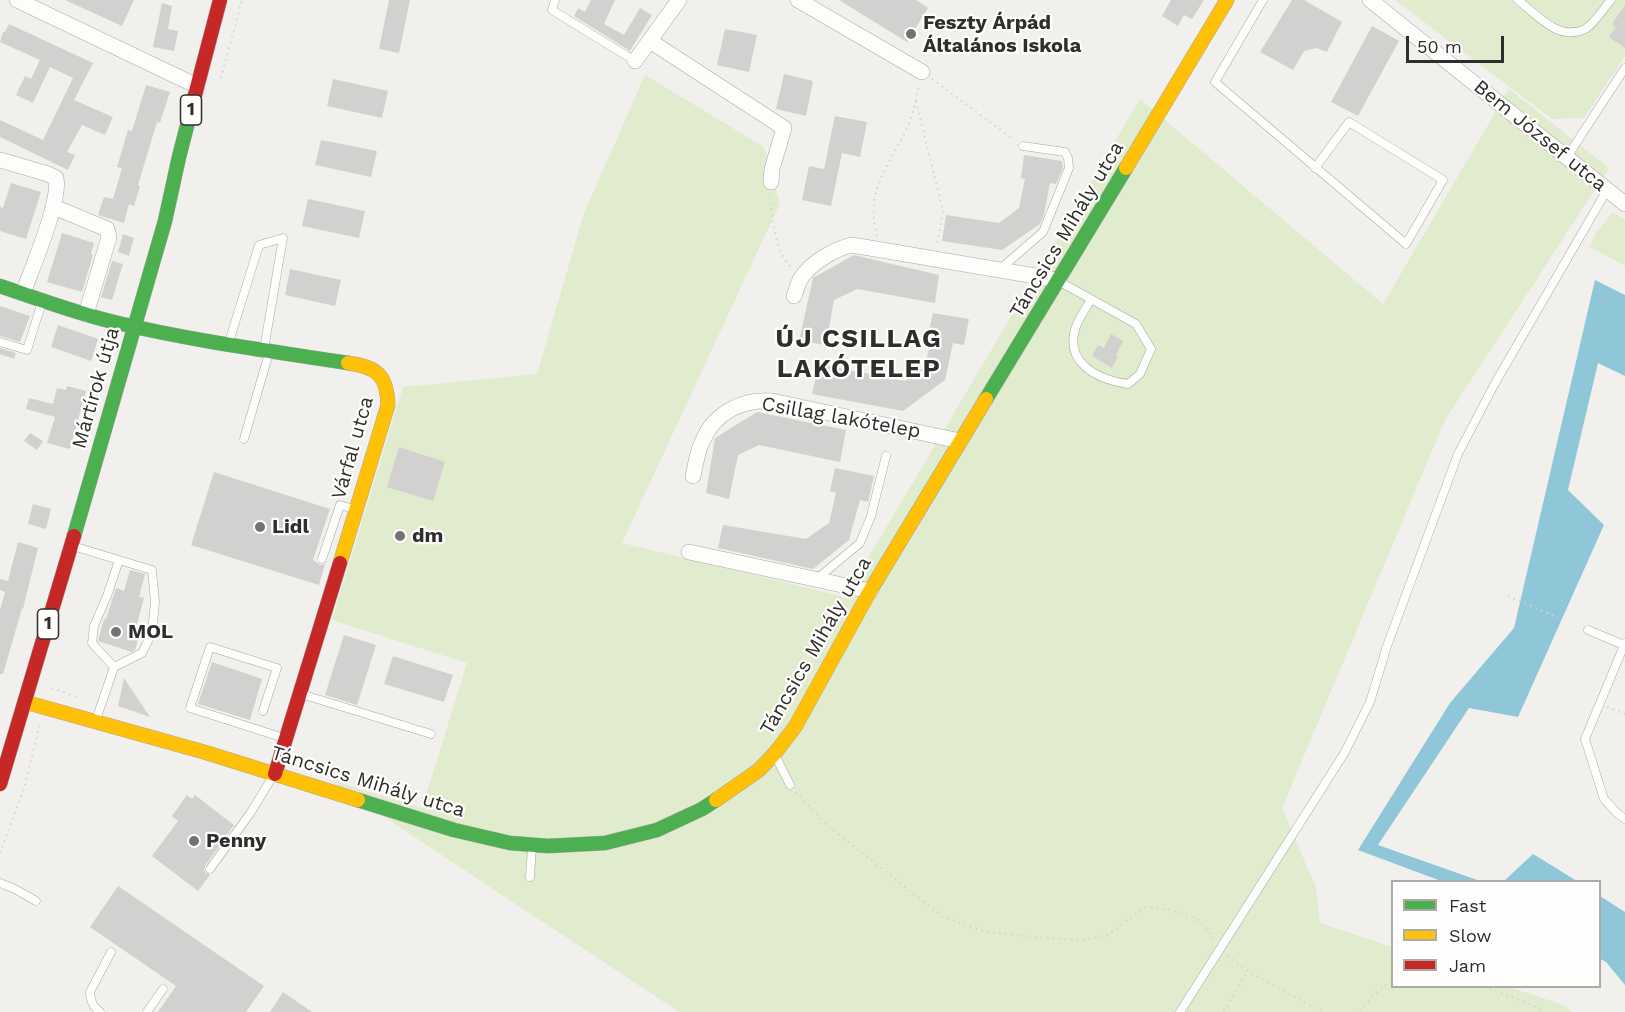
<!DOCTYPE html>
<meta charset="utf-8">
<style>
body{margin:0}
#map{position:relative;width:1625px;height:1012px;overflow:hidden;background:#f1f0ed;font-family:"Work Sans",sans-serif}
canvas{display:block}
.legend{position:absolute;left:1391px;top:880px;width:210px;height:108px;box-sizing:border-box;background:#fffefd;border:2px solid #acaba9;margin:0;padding:8px 10px;list-style:none;font-size:18px;color:#2f2e2c}
.legend li{display:flex;align-items:center;gap:12px;height:30px}
.legend b{width:30px;border:2px solid #acaba9}
.scale{position:absolute;left:1406px;top:36px;width:98px;height:27px;box-sizing:border-box;border:3px solid #2f2e2c;border-top:0;padding-left:8px;font-size:18px;line-height:21px;white-space:nowrap;color:#2f2e2c;-webkit-text-stroke:4px #fffefd;paint-order:stroke}
</style>
<div id="map">
<canvas width="1625" height="1012"></canvas>
<ul class="legend">
<li><b style="height:8px;background:#4caf50"></b>Fast</li>
<li><b style="height:8px;background:#ffc107"></b>Slow</li>
<li><b style="height:8px;background:#c62828"></b>Jam</li>
</ul>
<div class="scale">50 m</div>
</div>
<script>
const g = document.querySelector('canvas').getContext('2d');
g.lineJoin = 'round';
function fill(path, color) {
  g.fillStyle = color;
  g.fill(path, 'evenodd');
}
function strokePath(path, color, width, dash) {
  g.strokeStyle = color;
  g.lineWidth = width;
  g.lineCap = dash ? 'butt' : 'round';
  g.setLineDash(dash || []);
  g.stroke(path);
}
function write(font, color, halo, rows, align = 'center') {
  g.font = font + ' "Work Sans",sans-serif';
  g.lineWidth = 4.5;
  g.setLineDash([]);
  g.textBaseline = 'middle';
  g.strokeStyle = halo;
  g.fillStyle = color;
  for (const [text, x, y, turn = 0] of rows) {
    g.save();
    g.translate(x, y);
    g.rotate((+turn || 0) * Math.PI / 180);
    g.textAlign = isNaN(turn) ? turn : align;
    if (halo) g.strokeText(text, 0, 0);
    g.fillText(text, 0, 0);
    g.restore();
  }
}
const green = new Path2D(`
 M1395,0H1625V56L1584,118L1552,119Z
 M645,75L764,147L780,203L622,543L845,597L1140,99L1383,304L1509,89L1609,168L1445,420L1282,808L1316,888L1320,923L1392,947V986L1509,987L1564,1005L1572,1012H679L327,779L422,808L467,663L332,620L403,387L537,374L584,213Z
 M1613,212L1625,220V266L1590,247L1595,234Z`);
const water = new Path2D(`
 M1595,280L1625,295V376L1598,363L1568,490L1604,525L1518,717L1469,708L1378,845L1480,881H1441L1358,850L1450,703L1514,628Z
 M1533,854L1577,881H1504Z
 M1600,896L1625,912V985L1606,962L1600,959Z`);
const building = new Path2D(`
 M65,0H134L122,26Z
 M389,0H410L399,53L379,49Z
 M591,0H615L604,24L624,35L640,8L652,15L630,51L574,16L578,8L585,12Z
 M839,0H916L928,8L907,42Z
 M1171,0H1204L1192,19L1184,15L1178,26L1162,16Z
 M1292,0H1304L1342,22L1327,52L1316,48L1304,51L1293,70L1260,52Z
 M162,3L172,6L168,29L178,31L174,51L153,47Z
 M1625,5V48L1609,37L1616,27L1612,24Z
 M9,24L93,63L74,100L113,117L105,135L82,125L67,152L75,155L68,170L0,137V120L43,140L73,78L50,67L33,103L16,95L25,76L31,79L40,60L0,42L3,32H5Z
 M1372,26L1399,41L1358,116L1331,102Z
 M725,29L757,35L749,72L717,65Z
 M784,74L813,81L806,116L776,109Z
 M333,79L388,91L382,118L327,106Z
 M146,85L170,92L160,123L157,122L138,185L140,186L134,206L129,204L124,223L98,215L104,197L113,199L122,168L117,167L128,130L132,131Z
 M835,116L867,122L860,157L842,153L831,206L802,200L809,166L824,169Z
 M321,140L377,151L371,177L315,165Z
 M1024,155L1062,161L1063,168L1056,184L1050,183L1044,215L1040,224L1002,250L942,241L946,215L999,223L1019,208L1025,179L1021,178Z
 M11,183L41,192L26,239L0,231V207L3,208Z
 M308,199L365,211L359,238L302,226Z
 M62,233L94,243L91,254L93,255L82,292L47,282Z
 M123,234L134,238L129,256L118,252Z
 M854,255L939,275L935,303L857,289L834,300L826,345L799,341L813,278Z
 M112,261L123,264L112,300L101,297Z
 M290,269L341,280L335,306L285,295Z
 M0,306L30,316L20,342L0,336Z
 M933,313L969,319L964,345L953,343L945,380L903,411L812,394L819,364L905,381L924,367L932,338L928,335Z
 M58,325L98,339L91,361L51,347Z
 M1111,334L1123,341L1116,355L1118,356L1112,368L1092,356L1098,345L1104,348Z
 M0,348L16,353L14,359L0,354Z
 M67,386L86,391L70,449L47,443L55,417L26,409L29,398L53,404L57,388L66,390Z
 M757,412L846,430L840,462L759,445L738,455L729,499L706,493L715,438Z
 M30,433L43,441L37,450L24,441Z
 M399,447L445,462L433,501L387,487Z
 M835,468L874,476L868,502L860,500L849,540L813,569L718,548L723,525L806,539L829,523L836,493L830,491Z
 M214,472L330,509L313,560L321,565L325,564L319,585L191,545Z
 M33,504L51,509L46,529L28,524Z
 M18,542L38,548L23,609L22,608L3,674H0V610L5,592L0,590V579L8,581Z
 M130,570L145,574L139,597L144,598L136,628L141,630L135,650L132,652L98,641L104,619H106L116,588L124,591Z
 M344,635L376,645L357,705L325,695Z
 M393,656L453,675L444,702L384,684Z
 M212,662L262,679L250,720L198,704Z
 M124,678L150,717L118,706Z
 M187,795L192,799L195,795L234,825L205,866L204,870L206,873L210,875L198,891L152,856L178,821L172,816Z
 M118,886L264,986L246,1012H158L176,986L90,927Z
 M283,992L312,1012H270Z`);
const path = new Path2D(`
 M221,78L242,0
 M932,79L1014,140
 M916,101L943,211L937,245
 M770,197C773,220 774,250 791,267
 M877,236C863,185 895,161 911,118C915,108 916,97 919,86
 M1508,596L1558,618
 M52,688L77,697
 M1607,707L1625,714
 M796,792L827,825L943,917L982,931L1032,937L1083,940L1108,935L1145,907C1175,910 1198,911 1214,940
 M0,853L24,788L40,724
 M1227,956L1256,976L1313,1007L1326,1012
 M1484,986L1539,1008L1544,1012
 M1224,1012L1248,970
 M1354,1012L1361,1010L1376,993L1392,980`);
const lane = new Path2D(`
 M555,0L552,10L635,61
 M1263,0L1215,82L1406,244L1443,180L1349,122L1315,168
 M1518,0C1537,15 1559,42 1585,29C1593,25 1605,7 1611,0
 M1567,157L1625,68
 M1000,269L1043,232L1069,168L1068,158L1065,152L1023,146
 M1060,282L1136,324L1151,349L1140,374L1128,384C1096,379 1062,362 1077,324C1081,315 1087,307 1091,299
 M0,342L27,350L42,302
 M229,342L259,245L283,238L264,349
 M244,439L269,353
 M76,547L152,570L155,602L152,633L142,653L114,667L96,720
 M322,559L340,505L354,509
 M818,578L860,543L871,516L886,456
 M1588,630L1624,645
 M1625,643L1585,739L1604,799L1617,813L1625,819
 M114,667L92,643L94,626L107,596L119,560
 M301,694L431,734
 M263,711L277,668L210,647L190,708L284,738
 M775,755L790,785
 M210,869L251,812L273,776
 M530,877L532,847
 M0,883L15,889L36,901
 M100,1012C93,1007 90,1001 90,992L111,952
 M147,1012L163,989
 M1180,1012L1345,752L1370,702L1387,646L1458,454L1494,385L1607,190`);
const street = new Path2D(`
 M17,0L197,86
 M798,0L922,72
 M1370,0L1625,204
 M650,41L784,128L772,169L771,182
 M635,61L679,0
 M0,160L48,174L56,178C61,201 32,268 23,293
 M54,207L107,229L109,237L86,314
 M794,296C796,291 798,283 801,278C811,263 834,249 852,245L1047,278L1059,281
 M693,476C696,464 697,451 703,440C715,412 743,399 772,401L960,441
 M689,552L870,591`);
const fast = new Path2D(`
 M0,286C39,299 78,314 118,323C193,341 271,351 348,363
 M986,399L1126,168
 M74,536L165,221L179,157L195,95
 M358,800L454,830L510,843L548,846L605,843L657,830L702,809L716,800`);
const slow = new Path2D(`
 M1126,168L1227,0
 M340,563L388,405C387,375 377,367 348,363
 M25,702L204,752L358,800
 M716,800L759,770L775,753L795,727L870,591L986,399`);
const jam = new Path2D(`
 M195,95L220,0
 M275,774L340,563
 M0,784L74,536`);
const markers = [
 [911,34,6,"#737270"],
 [260,527,6,"#737270"],
 [400,536,6,"#737270"],
 [116,632,6,"#737270"],
 [194,841,6,"#737270"]
];
const shields = [
 [191,110,21],
 [48,624,21]
];
const shieldNames = [
 ["1",191,110],
 ["1",48,624]
];
const poiNames = [
 ["Feszty Árpád",923,23],
 ["Általános Iskola",923,46],
 ["Lidl",272,527],
 ["dm",412,536],
 ["MOL",128,632],
 ["Penny",206,841]
];
const streetNames = [
 ["Bem József utca",1540,136,39],
 ["Táncsics Mihály utca",1067,230,-59],
 ["Mártírok útja",96,388,-74],
 ["Csillag lakótelep",841,418,10],
 ["Várfal utca",353,448,-74],
 ["Táncsics Mihály utca",816,646,-60],
 ["Táncsics Mihály utca",368,782,17]
];
const districtNames = [
 ["ÚJ CSILLAG",859,339],
 ["LAKÓTELEP",859,369]
];
fill(green, '#e0eccd');
fill(water, '#8fc7d8');
fill(building, '#d2d1cf');
strokePath(lane, '#a7a7a4', 9);
strokePath(street, '#a7a7a4', 16);
strokePath(fast, '#a7a7a4', 15);
strokePath(slow, '#a7a7a4', 15);
strokePath(jam, '#a7a7a4', 15);
strokePath(path, '#d3d3d3', 2, [1.5, 4.5]);
strokePath(lane, '#fdfdfc', 8);
strokePath(street, '#fdfdfc', 15);
strokePath(fast, '#4caf50', 14);
strokePath(slow, '#ffc107', 14);
strokePath(jam, '#c62828', 14);
for (const [x, y, r, color] of markers) {
  const dot = new Path2D();
  dot.arc(x, y, r, 0, 2 * Math.PI);
  g.fillStyle = color;
  g.fill(dot);
  strokePath(dot, '#fffefd', 2);
}
for (const [x, y, w] of shields) {
  const box = new Path2D();
  box.roundRect(x - w / 2, y - 15, w, 30, 4.5);
  g.fillStyle = '#fffefd';
  g.fill(box);
  strokePath(box, '#2f2e2c', 1.5);
}
write('bold 18px', '#2f2e2c', null, shieldNames);
write('bold 20px', '#2f2e2c', '#fffefd', poiNames, 'left');
write('20px', '#2f2e2c', '#fffefd', streetNames);
g.letterSpacing = '1.5px';
write('bold 26px', '#2f2e2c', '#fffefd', districtNames);
g.letterSpacing = '0px';
</script>
